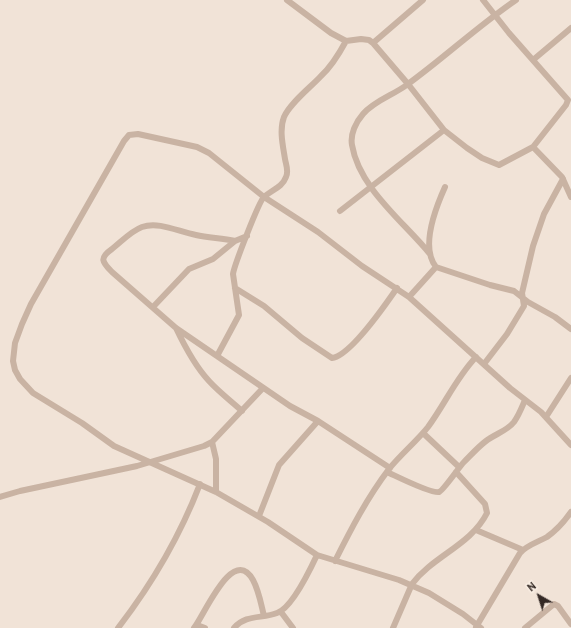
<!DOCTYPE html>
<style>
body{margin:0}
#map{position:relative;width:571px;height:628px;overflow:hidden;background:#f1e3d7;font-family:"PT Sans",sans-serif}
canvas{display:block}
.north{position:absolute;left:519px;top:576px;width:40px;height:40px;-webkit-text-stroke:3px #f9eee3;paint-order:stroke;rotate:321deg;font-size:11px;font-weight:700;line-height:16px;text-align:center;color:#342925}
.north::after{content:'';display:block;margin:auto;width:14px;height:18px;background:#342925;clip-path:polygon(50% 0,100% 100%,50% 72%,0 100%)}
</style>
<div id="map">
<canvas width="571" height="628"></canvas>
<div class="north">N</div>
</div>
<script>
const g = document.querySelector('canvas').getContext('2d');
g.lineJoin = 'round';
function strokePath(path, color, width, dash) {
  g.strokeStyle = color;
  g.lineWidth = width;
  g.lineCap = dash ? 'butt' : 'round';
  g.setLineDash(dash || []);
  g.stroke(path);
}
const minor = new Path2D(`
 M287,0L331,33L346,41L361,39L369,40L373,43L408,84L444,130L467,148L482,158L499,165L533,147L562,177L571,197
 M483,0L509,33L568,100L566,105L533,147
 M373,43L423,0
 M533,60L571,28
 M445,187C436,207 420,247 436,267L490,285L514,291L528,302L555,317L571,329
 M340,211L444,130
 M235,241C222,238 209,238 196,235C179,232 159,221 142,227C131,231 121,242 112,249C99,258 102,262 112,272L176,328L290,406L318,421L390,468
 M430,254C404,222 359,188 352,145C350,134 356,122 363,114C375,100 394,95 408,84C445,57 478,26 516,0
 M235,288L264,306L302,338L332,358C350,356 386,304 397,288
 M409,297L436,267
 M153,307L189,269L213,259L235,241L247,236
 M176,328C185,347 195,366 209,381C219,392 231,401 242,411
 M217,356L239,315L233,274C234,266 259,201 264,197C271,190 282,188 286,177C289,171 286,165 285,159C283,146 279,130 284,117C290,103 311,87 321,76C332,66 339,54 346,41
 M484,364L507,334L524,306L522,293L533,246L544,214L563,179
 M546,417L571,378
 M423,433L459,467
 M212,442L216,459V492
 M387,472C396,476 431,494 439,492C443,491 459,467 464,462C471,455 478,447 486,441C495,434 507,431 514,422C519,415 522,407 525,400
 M0,497L20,491L137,466L204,446L212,442L263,388
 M259,516L279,465L318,421
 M476,530L523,550
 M335,561C351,529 367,498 389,469C401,454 416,442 428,427C445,404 456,378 476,357
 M281,612L293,628
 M197,625L205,628
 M476,627L520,553C527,545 538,542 547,537C557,530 564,522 571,512
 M118,628C152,584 180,536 200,484
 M194,628C204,616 233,544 253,580C259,591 261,604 264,616
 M234,628C246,614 262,619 277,613C292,608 310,570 317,555
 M393,628L412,584C433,556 471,545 487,513L485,504L456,472
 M481,628L463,614L429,593L399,580L317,555L268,522L216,492L114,446L82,423L33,393L20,379L15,370L13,361L15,343L22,324L31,304L124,141L129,135L138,134L197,147L209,153L264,197L318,232L362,266L409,297L510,388L541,412L571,445
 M525,628L554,604L558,606L571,624`);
strokePath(minor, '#c9b3a3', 6);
</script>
